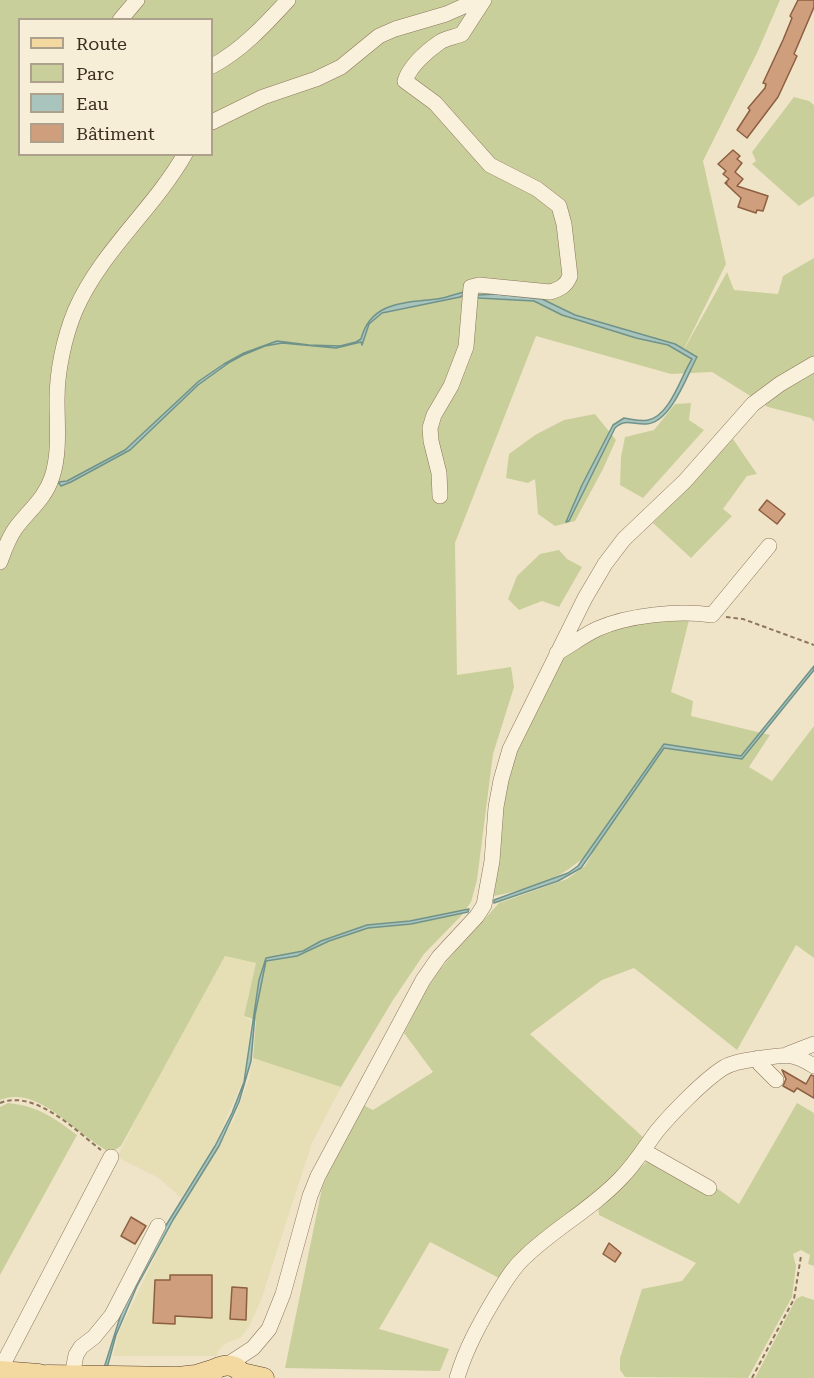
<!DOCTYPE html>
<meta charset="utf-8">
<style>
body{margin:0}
#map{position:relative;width:814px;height:1378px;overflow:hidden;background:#f0e4c8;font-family:"Roboto Serif",serif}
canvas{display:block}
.legend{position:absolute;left:18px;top:18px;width:195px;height:138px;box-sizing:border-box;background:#f7eed8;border:2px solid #ada18e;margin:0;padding:8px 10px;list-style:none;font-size:18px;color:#3d2e20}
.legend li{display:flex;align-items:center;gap:12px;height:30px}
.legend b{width:30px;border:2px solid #ada18e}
</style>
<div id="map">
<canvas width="814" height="1378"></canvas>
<ul class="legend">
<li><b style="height:8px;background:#f3d9a0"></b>Route</li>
<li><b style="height:16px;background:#c9cf9b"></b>Parc</li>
<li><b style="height:16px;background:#a9c4bc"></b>Eau</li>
<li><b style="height:16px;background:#cf9f7d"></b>Bâtiment</li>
</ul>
</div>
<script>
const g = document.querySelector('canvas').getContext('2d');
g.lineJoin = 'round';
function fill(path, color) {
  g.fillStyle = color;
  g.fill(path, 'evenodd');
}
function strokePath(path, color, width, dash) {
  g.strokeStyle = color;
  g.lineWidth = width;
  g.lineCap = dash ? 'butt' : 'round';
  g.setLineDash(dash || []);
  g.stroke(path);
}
const farmland = new Path2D(`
 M225,956L256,963L244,1016L251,1021L246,1065L243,1081L214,1146L181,1198L159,1178L117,1157L148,1096Z
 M253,1058L341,1087L312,1143L261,1300L249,1327L240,1338L226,1343L218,1351L217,1356H113L119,1332L163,1240L234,1119L249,1079Z`);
const green = new Path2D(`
 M0,0H780L757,53L703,161L726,264L681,355L727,272L734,290L778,294L783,276L814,258V422L811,418L768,407L712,372L671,374L536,336L455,543L457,675L511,667L514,687L493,754L477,880L471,902L461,916L424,954L393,1000L341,1087L253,1058L256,1020L244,1016L256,963L225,956L121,1146L110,1153C101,1147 92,1141 83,1134C61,1118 31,1087 0,1100ZM20,20H212V154H20Z
 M794,97L809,101L814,105V196L799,206L752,164L756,161L752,152Z
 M691,403L689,420L704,430L643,498L620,485L621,457L625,437L654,430L675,404Z
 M595,414L616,440L603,469L575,521L555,526L538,514L535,479L528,483L506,478L509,454L535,435L564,420Z
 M733,439L757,474L747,476L723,509L732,516L691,558L653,523Z
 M559,550L567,559L582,567L559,607L542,601L519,610L508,599L517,576L540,554Z
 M690,616L671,692L693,701L691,716L770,735L749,767L772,781L814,726V958L796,945L737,1050L634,968L602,980L530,1034L644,1138L636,1157L499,1278L430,1242L379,1329L449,1349L440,1371L285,1368L322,1188L343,1137L361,1104L373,1110L433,1072L404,1033L426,990L438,972L453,954L499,903L567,879L585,866L592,854C581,858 572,868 561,874C540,884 517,892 494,896L505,782L513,753L560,661L597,633L627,623Z
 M8,1103C38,1106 53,1117 77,1135L0,1275V1107Z
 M797,1103L814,1113V1266L808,1264L810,1255L801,1250L793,1254L796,1266L792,1297L748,1378L625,1377L620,1370V1358L642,1289L682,1281L696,1263L599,1215L598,1207L654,1155L718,1189L739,1204Z
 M802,1296L814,1300V1378H755L796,1299Z`);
const water = new Path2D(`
 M464,292V295L460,297L382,313L369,324L362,345L361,342L336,348L282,343L265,346L243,355L230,362L198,385L130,450L71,482L61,486L58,482L67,481L125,450L199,381L224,364L244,353L277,341L309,345L340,346L356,342L361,339C371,301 405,303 437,299C446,298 455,294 464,292Z
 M497,294L542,299L575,315L675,344L697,357C687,375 671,423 646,424C634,425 625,418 615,428L569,521L566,522L582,485L613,425L624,418C632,419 641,422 648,420C670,416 681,376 692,359L668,345L636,338L562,315L534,301L478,298L477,295Z
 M814,666V670L742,759L664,748L581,868L558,881L494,903V900L568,873L578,866L664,744L741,756Z
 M469,909L468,912L411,924L368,928L329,941L297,956L266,961L255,1015L251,1061L239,1102L219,1146L173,1220L137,1286L116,1335L107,1368H104L121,1314L165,1227L215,1146L232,1113L244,1082L259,980L266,958L303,951L321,941L367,925L410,921Z`);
const building = new Path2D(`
 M798,0H814V7L794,54L797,56L778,97L747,138L737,130L750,110L748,108L765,88L766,84L763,83L783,40L792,18L790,16Z
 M733,150L740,156L737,159L742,163L735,172L743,179L737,186L768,196L763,211L757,210L756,213L738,207L741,198L725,183H727L726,182L729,179L723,174L726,171L718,164Z
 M767,500L785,514L777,524L759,510Z
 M782,1070L806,1084L811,1075L814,1076V1098L797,1088L794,1092L783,1086L786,1079Z
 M131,1217L146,1226L135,1244L121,1236Z
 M609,1243L621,1253L615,1262L603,1254Z
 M170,1275H212V1318L175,1316V1324L153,1323L155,1280H170Z
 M232,1287L247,1288L246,1320L230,1319Z`);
const path = new Path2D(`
 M726,617L743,619L814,645
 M0,1103C35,1089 75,1130 101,1150
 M752,1378L794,1299L801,1256`);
const minor = new Path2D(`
 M120,20L137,0
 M212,66C241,51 266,24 288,0
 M212,122L263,97L316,79L341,67L379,36L395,29L446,14L478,0
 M440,496L439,473L431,441L430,428L434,415L451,386L466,347L471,287L479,285L550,292C560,289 566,286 570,276L564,224L559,206L537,189L490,165L435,103L405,81C410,66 427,51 440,42C446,38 455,37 462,34L484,0
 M0,562C4,551 8,539 15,529C28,511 45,499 52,477C60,453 57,425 57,400C57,371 64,338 75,311C101,251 153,210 185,154
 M557,653C571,645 584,635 597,629C628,615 679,610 712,615L769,546
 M788,1054L814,1044
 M758,1058L760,1064L776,1080
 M644,1151L709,1188
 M227,1365L253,1348L269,1329L283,1294L310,1196L318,1176L423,980L439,957L477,916L484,905L492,861L496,807L501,780L510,749L585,598L605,564L624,539L685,481L753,404L780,384L814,364
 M0,1370L111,1157
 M72,1376L76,1355L81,1347L94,1337L112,1315L158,1226
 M457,1378C466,1348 480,1323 496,1296C505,1282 513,1267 526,1256C555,1228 593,1208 621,1178C635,1164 645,1147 657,1131C672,1113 703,1081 723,1068C735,1061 750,1060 763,1058C787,1054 793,1053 814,1066`);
const major = new Path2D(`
 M0,1371L39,1374
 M242,1373L264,1378
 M25,1378L48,1375L178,1377L196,1375L215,1369
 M210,1378L215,1369C227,1363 238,1364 244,1378`);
fill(farmland, '#e6deb5');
fill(green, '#c9cf9b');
fill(water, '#a9c4bc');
strokePath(water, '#6f938a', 1.5);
fill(building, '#cf9f7d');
strokePath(building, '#8d5f41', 1.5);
strokePath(minor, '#8d765c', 16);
strokePath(major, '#5b4430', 21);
strokePath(path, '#8d765c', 2, [4.5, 3]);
strokePath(minor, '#faf1dc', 15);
strokePath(major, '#f3d9a0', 20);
</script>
